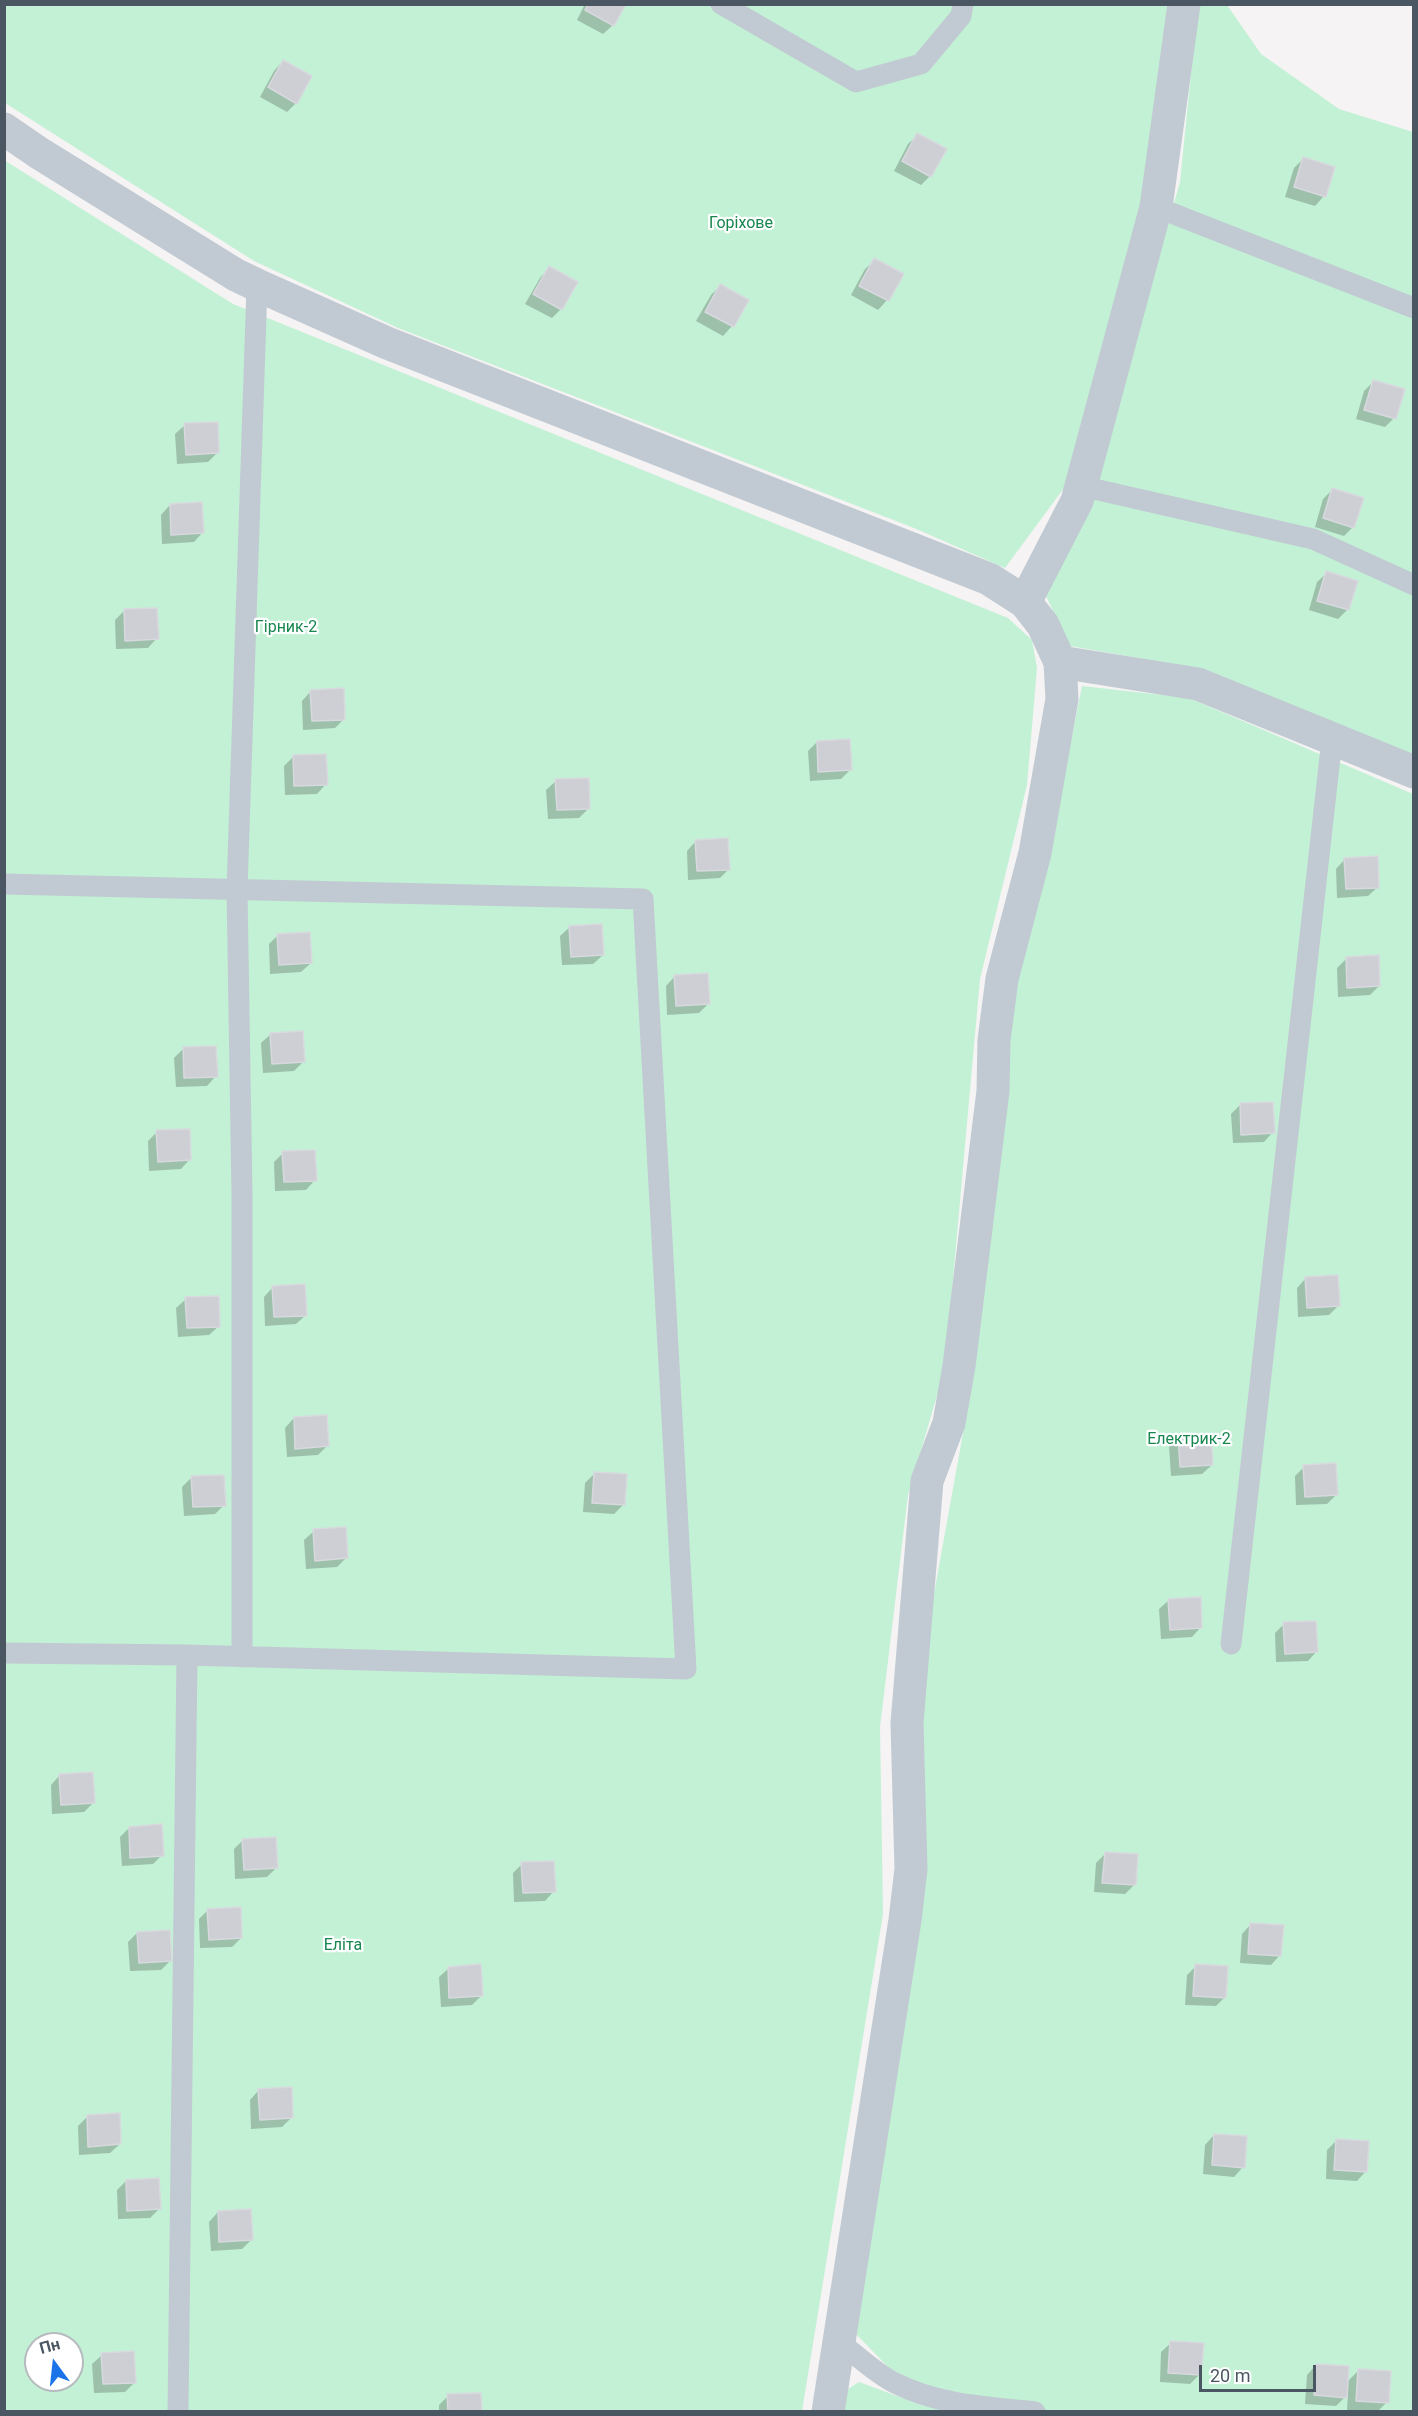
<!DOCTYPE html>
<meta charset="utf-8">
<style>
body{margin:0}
#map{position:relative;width:1418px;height:2416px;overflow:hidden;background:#f5f3f3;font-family:Roboto,sans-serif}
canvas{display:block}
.frame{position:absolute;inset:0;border:6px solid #4a5661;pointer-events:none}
.north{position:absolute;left:24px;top:2332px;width:60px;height:60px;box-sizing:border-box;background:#fff;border:2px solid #b7bbc0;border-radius:50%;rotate:345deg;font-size:16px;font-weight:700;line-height:24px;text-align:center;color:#4a5661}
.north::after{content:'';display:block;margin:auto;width:21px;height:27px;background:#1a73e8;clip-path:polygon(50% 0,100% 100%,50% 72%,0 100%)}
.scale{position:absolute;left:1199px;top:2365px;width:117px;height:27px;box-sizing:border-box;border:3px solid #4a5661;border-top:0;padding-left:8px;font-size:18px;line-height:21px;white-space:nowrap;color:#4a5661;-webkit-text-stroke:4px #fff;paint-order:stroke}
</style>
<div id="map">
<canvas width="1418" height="2416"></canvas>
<div class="frame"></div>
<div class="north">Пн</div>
<div class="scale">20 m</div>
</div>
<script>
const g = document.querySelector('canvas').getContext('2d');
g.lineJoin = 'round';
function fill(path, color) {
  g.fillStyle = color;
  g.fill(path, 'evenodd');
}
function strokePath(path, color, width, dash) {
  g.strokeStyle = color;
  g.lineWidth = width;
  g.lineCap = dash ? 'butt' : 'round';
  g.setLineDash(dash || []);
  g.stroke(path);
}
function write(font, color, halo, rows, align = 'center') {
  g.font = font + ' Roboto,sans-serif';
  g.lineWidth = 4.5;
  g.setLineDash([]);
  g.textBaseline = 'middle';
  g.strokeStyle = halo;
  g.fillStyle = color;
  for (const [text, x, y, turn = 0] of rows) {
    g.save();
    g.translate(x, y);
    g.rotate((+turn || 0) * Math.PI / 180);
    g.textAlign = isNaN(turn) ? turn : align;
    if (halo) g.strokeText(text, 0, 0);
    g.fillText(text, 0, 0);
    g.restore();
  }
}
const green = new Path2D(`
 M4,5H1168L1142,203L1064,488L1005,568L914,528L398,328L254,261L5,103Z
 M1198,5H1227L1261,54L1339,109L1413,132V756L1207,670L1070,646L1045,594L1089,505L1180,182Z
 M4,160L233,304L1008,618L1032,640L1037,668L1027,785L980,979L945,1368L908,1495L880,1727L883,1914L802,2411H5ZM36,2344H72V2380H36Z
 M1082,686L1189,698L1413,794V2411L837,2412L840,2394L859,2382L924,2406L927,2388L889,2368L855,2333L915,1722L930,1616L974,1372L1015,991L1046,867Z`);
const shadow = new Path2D(`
 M585,4H624L613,25L603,34L577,20Z
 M283,61L296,103L287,112L260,97L274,71Z
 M918,135L930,176L921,185L894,171L908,144Z
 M1303,159L1324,196L1315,206L1285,197L1294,168Z
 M875,260L902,275L887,300L878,310L851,295L865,269Z
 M549,268L561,309L552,318L525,304L540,278Z
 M720,286L747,300L732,326L723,336L696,321L711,295Z
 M1374,381L1394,418L1385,427L1356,419L1364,391Z
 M185,425L218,452L208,462L177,464L175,434Z
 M1332,490L1353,527L1344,536L1315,527L1323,499Z
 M170,505L203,532L194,542L162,544L161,515Z
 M1327,573L1348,609L1338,619L1309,610L1317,582Z
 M124,611L157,638L148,648L116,649L115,620Z
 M311,691L344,719L335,728L303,730L302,701Z
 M817,742L850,770L841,779L810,781L808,751Z
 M293,757L326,784L317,794L285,795L284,766Z
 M556,781L589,808L579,818L548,819L546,790Z
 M696,841L729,869L720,878L688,880L687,851Z
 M1345,859L1378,887L1368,896L1337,898L1336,869Z
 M570,927L603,955L593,964L562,965L560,936Z
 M278,935L311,963L301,972L270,974L269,944Z
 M1346,959L1379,986L1370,995L1338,997L1337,968Z
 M675,976L708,1004L699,1013L667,1015L666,986Z
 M271,1034L303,1062L294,1071L263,1073L261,1043Z
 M183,1049L216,1076L207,1086L176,1087L174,1058Z
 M1240,1105L1273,1132L1264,1142L1233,1143L1231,1114Z
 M157,1132L190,1159L181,1169L149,1171L148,1141Z
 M283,1153L315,1180L306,1190L275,1191L274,1162Z
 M1306,1278L1339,1305L1329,1315L1298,1317L1297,1288Z
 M273,1287L306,1315L296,1324L265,1326L264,1297Z
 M186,1299L219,1326L209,1335L178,1337L176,1308Z
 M294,1418L327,1446L318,1455L287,1457L285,1428Z
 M1179,1437L1212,1465L1202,1474L1171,1476L1169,1446Z
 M1304,1467L1336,1495L1327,1504L1296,1505L1295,1476Z
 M595,1473L624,1504L614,1514L583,1512L585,1483Z
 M191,1478L224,1505L215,1514L184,1516L182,1487Z
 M314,1531L346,1558L337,1567L306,1569L304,1540Z
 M1169,1600L1201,1627L1192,1637L1161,1639L1159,1609Z
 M1284,1624L1317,1651L1308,1661L1276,1662L1275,1633Z
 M60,1775L93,1803L84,1812L52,1814L51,1785Z
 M129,1828L162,1855L153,1864L122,1866L120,1837Z
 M243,1840L276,1868L267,1877L235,1879L234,1849Z
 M1105,1854L1134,1885L1125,1894L1094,1892L1096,1863Z
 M522,1864L554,1891L545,1901L514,1902L513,1873Z
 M208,1910L241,1938L232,1947L200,1948L199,1919Z
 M1251,1924L1280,1955L1271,1965L1240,1963L1242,1934Z
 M137,1933L170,1961L161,1970L130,1971L128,1942Z
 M1196,1966L1225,1997L1216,2006L1185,2005L1187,1975Z
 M449,1968L481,1996L472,2005L441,2007L439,1977Z
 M259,2090L292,2117L282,2127L251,2129L250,2100Z
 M87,2117L120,2144L110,2153L79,2155L78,2126Z
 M1214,2135L1243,2167L1234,2177L1203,2174L1205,2145Z
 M1337,2140L1366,2171L1357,2181L1326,2179L1327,2150Z
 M126,2181L159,2209L150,2218L118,2219L117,2190Z
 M218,2212L251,2240L242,2249L211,2251L209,2222Z
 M1171,2343L1200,2374L1190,2384L1160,2382L1161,2352Z
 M102,2355L135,2382L125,2392L94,2393L92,2364Z
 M1316,2365L1346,2383L1358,2371L1387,2402L1378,2411L1347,2410L1348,2394L1336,2406L1305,2404L1307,2375Z
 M448,2396L480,2412H439V2405Z`);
const building = new Path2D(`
 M588,4H626L614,26L585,10Z
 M283,60L312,76L297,104L268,87Z
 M917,133L947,149L931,177L902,161Z
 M1303,157L1335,167L1326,197L1294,187Z
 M874,258L904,274L889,301L859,286Z
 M549,266L578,282L562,310L533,294Z
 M720,284L749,300L734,327L705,312Z
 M1373,380L1405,389L1396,419L1364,410Z
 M218,422L219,453L186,455L184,423Z
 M1332,488L1364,498L1354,528L1323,518Z
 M202,502L204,533L171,535L170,504Z
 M1326,571L1358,581L1349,610L1317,601Z
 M157,608L159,639L125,641L124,609Z
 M344,688L345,720L312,721L310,690Z
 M850,739L852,770L818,772L817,741Z
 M326,754L328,785L294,786L293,755Z
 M589,778L590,809L557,810L555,779Z
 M728,838L730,870L697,871L695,840Z
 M1378,856L1379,888L1346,889L1344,858Z
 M602,924L604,955L571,957L569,926Z
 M310,932L312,963L279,965L277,934Z
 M1379,955L1380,986L1347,988L1346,957Z
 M708,973L710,1004L676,1006L674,975Z
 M303,1031L305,1062L272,1064L270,1033Z
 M216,1046L218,1077L184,1078L183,1047Z
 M1273,1102L1275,1133L1241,1135L1240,1103Z
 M190,1129L191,1160L158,1162L156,1130Z
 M315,1150L317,1181L284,1182L282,1151Z
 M1338,1275L1340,1306L1307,1308L1305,1277Z
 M305,1284L307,1316L274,1317L272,1286Z
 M219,1296L220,1327L187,1328L185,1297Z
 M327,1415L329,1446L295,1449L294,1417Z
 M1211,1434L1213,1465L1180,1467L1178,1436Z
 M1336,1463L1338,1495L1305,1497L1303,1465Z
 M594,1472L627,1474L625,1505L592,1503Z
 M224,1475L226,1506L193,1507L191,1476Z
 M346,1527L348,1558L315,1561L313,1529Z
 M1201,1597L1202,1628L1170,1630L1168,1599Z
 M1316,1621L1318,1652L1285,1654L1283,1622Z
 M93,1772L95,1803L61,1805L59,1774Z
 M162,1824L164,1856L130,1858L129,1827Z
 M276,1837L278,1868L244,1870L242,1839Z
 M1105,1852L1138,1854L1136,1885L1102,1883Z
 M554,1861L556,1892L523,1893L521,1862Z
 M241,1907L242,1938L209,1940L207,1909Z
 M1250,1923L1284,1925L1281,1956L1248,1954Z
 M170,1930L172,1961L139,1963L137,1932Z
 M481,1964L483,1996L449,1998L448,1967Z
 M1195,1964L1228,1966L1226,1998L1193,1996Z
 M292,2087L293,2118L260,2120L258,2089Z
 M120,2113L121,2144L88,2147L87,2115Z
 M1214,2134L1247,2136L1245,2168L1212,2165Z
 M1336,2139L1369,2141L1367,2172L1334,2170Z
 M159,2178L161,2209L127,2211L126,2180Z
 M251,2209L253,2240L219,2242L218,2211Z
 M1170,2341L1204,2343L1201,2375L1168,2373Z
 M134,2351L136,2383L103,2384L101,2353Z
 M1316,2364L1349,2366L1347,2398L1314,2395Z
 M1358,2369L1391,2371L1389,2403L1356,2401Z
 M481,2393L482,2412H448L447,2394Z`);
const lane = new Path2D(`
 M721,4L856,82L921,64L961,16L963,4
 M1156,207L1414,308
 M1081,486L1313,539L1414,585
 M4,884L643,899L686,1669L187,1655L4,1653
 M1231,1644L1332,739
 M242,1657V1195L237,890L257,285
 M839,2342C857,2355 875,2373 895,2383C938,2405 988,2407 1035,2412
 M178,2412L187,1655`);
const street = new Path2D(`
 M4,129L39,153L236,275L257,285L387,343L989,579L1025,602L1043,625L1060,662L1062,699L1035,853L1002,979L994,1040L993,1091L959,1366L949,1423L927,1481L907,1723L911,1869L905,1920L828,2412
 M1025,602L1077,501L1156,207L1184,4
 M1060,662L1198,684L1414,772`);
const parkNames = [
 ["Горіхове",741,224],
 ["Гірник-2",286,628],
 ["Електрик-2",1189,1440],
 ["Еліта",343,1946]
];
fill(green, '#c3f1d5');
fill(shadow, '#0003');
fill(building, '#cdcfd5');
strokePath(building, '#d7d9de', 1.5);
strokePath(lane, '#c1cad2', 21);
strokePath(street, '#c1cad2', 33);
write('16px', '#17864f', '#fff', parkNames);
</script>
